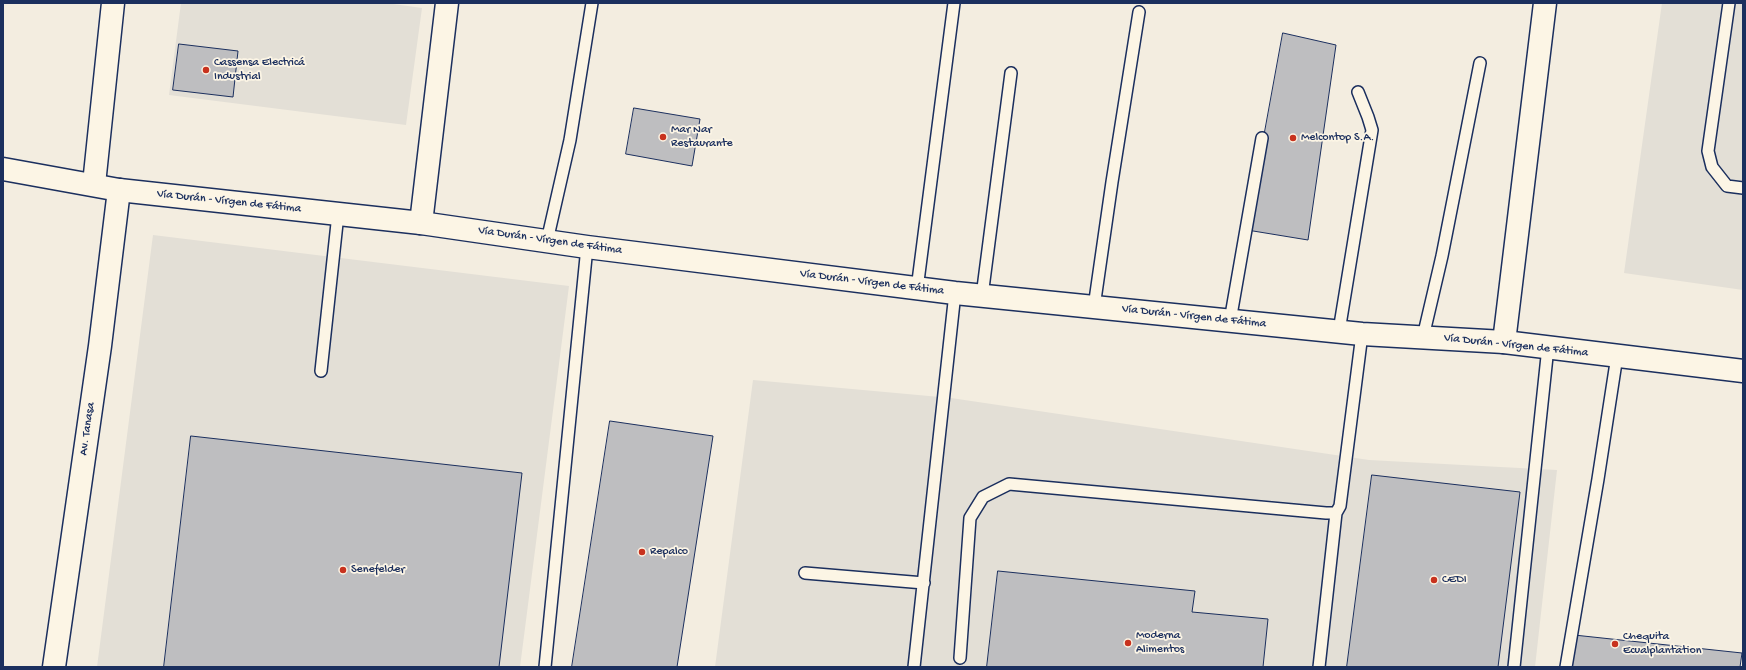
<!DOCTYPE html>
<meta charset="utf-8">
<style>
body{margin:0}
#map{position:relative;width:1746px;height:670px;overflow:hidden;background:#f3ede0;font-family:"Gochi Hand",sans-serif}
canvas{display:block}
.frame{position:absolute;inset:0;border:4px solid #1b2f5e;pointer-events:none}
</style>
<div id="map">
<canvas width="1746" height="670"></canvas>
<div class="frame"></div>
</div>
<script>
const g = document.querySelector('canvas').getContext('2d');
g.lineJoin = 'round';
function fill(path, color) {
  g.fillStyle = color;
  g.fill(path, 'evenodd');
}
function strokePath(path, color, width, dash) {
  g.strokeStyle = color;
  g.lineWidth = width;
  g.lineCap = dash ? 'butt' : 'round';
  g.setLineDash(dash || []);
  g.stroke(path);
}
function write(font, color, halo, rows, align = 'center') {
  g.font = font + ' "Gochi Hand",sans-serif';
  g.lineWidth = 3.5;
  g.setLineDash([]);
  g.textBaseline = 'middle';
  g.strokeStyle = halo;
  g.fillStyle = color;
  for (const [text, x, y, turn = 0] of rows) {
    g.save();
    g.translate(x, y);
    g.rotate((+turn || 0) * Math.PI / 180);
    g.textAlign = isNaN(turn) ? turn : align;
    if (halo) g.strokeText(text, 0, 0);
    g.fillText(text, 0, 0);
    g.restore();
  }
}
const built = new Path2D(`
 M181,3H386L422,8L406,125L169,95Z
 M1662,3H1743V290L1624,273Z
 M153,235L569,286L520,667H97Z
 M753,380L951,398L1369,460L1557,470L1535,667H715Z`);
const building = new Path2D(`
 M1283,33L1336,45L1308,240L1247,230Z
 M179,44L238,51L233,97L173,90Z
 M634,108L700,119L692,166L626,154Z
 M610,421L713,436L677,667H572Z
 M191,436L522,473L499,667H164Z
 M1372,475L1520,492L1498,667H1347Z
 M998,571L1195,591L1192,612L1268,619L1263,667H987Z
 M1574,635L1742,653L1740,667H1570Z`);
const lane = new Path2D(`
 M1729,3L1708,151L1712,167L1727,186L1743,188
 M547,241L570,140L592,3
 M917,289L954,3
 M982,296L1011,73
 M1094,307L1112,182L1139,12
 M1230,321L1262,138
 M1339,331L1372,130L1368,117L1358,92
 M1423,337L1442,256L1480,63
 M321,371L338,214
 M805,573L924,583
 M960,658L970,518L983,497L1009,484L1326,513H1336
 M545,667L587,247
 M914,667L955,293
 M1319,667L1336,513L1340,506L1362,334
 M1514,667L1548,347
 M1566,667L1598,479L1617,356`);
const street = new Path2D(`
 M94,184L113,3
 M421,223L447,3
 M1504,342L1545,3
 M54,667L100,346L119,190`);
const primary = new Path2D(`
 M3,169L119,190L421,223L587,247L955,293L1362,334L1504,342L1743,371`);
const markers = [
 [206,70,4,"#c8321e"],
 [663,137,4,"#c8321e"],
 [1293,138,4,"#c8321e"],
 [642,552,4,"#c8321e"],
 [343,570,4,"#c8321e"],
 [1434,580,4,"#c8321e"],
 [1128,643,4,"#c8321e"],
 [1615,644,4,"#c8321e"]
];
const poiNames = [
 ["Cassensa Electricá",214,63],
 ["Industrial",214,77],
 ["Mar Nar",671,130],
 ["Restaurante",671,144],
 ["Melcontop S.A.",1301,138],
 ["Repalco",650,552],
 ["Senefelder",351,570],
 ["CEDI",1442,580],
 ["Moderna",1136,636],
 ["Alimentos",1136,650],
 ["Chequita",1623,637],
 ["Ecualplantation",1623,651]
];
const streetNames = [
 ["Vía Durán - Vírgen de Fátima",229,202,6],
 ["Vía Durán - Vírgen de Fátima",550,241,8],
 ["Vía Durán - Vírgen de Fátima",872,283,7],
 ["Vía Durán - Vírgen de Fátima",1194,317,6],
 ["Vía Durán - Vírgen de Fátima",1516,346,6],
 ["Av. Tanasa",88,429,-82]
];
fill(built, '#e3dfd6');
fill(building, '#bebec0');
strokePath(building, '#1b2f5e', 1);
strokePath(lane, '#1b2f5e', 14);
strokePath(street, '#1b2f5e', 25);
strokePath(primary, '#1b2f5e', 25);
strokePath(lane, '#fcf5e5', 11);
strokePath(street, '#fcf5e5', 22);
strokePath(primary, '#fcf5e5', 22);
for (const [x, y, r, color] of markers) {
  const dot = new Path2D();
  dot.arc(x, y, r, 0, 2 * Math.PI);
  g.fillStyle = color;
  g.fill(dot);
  strokePath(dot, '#fcf5e5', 1.5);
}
write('12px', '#1b2f5e', '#fcf5e5', poiNames, 'left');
write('12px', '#1b2f5e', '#fcf5e5', streetNames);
</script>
